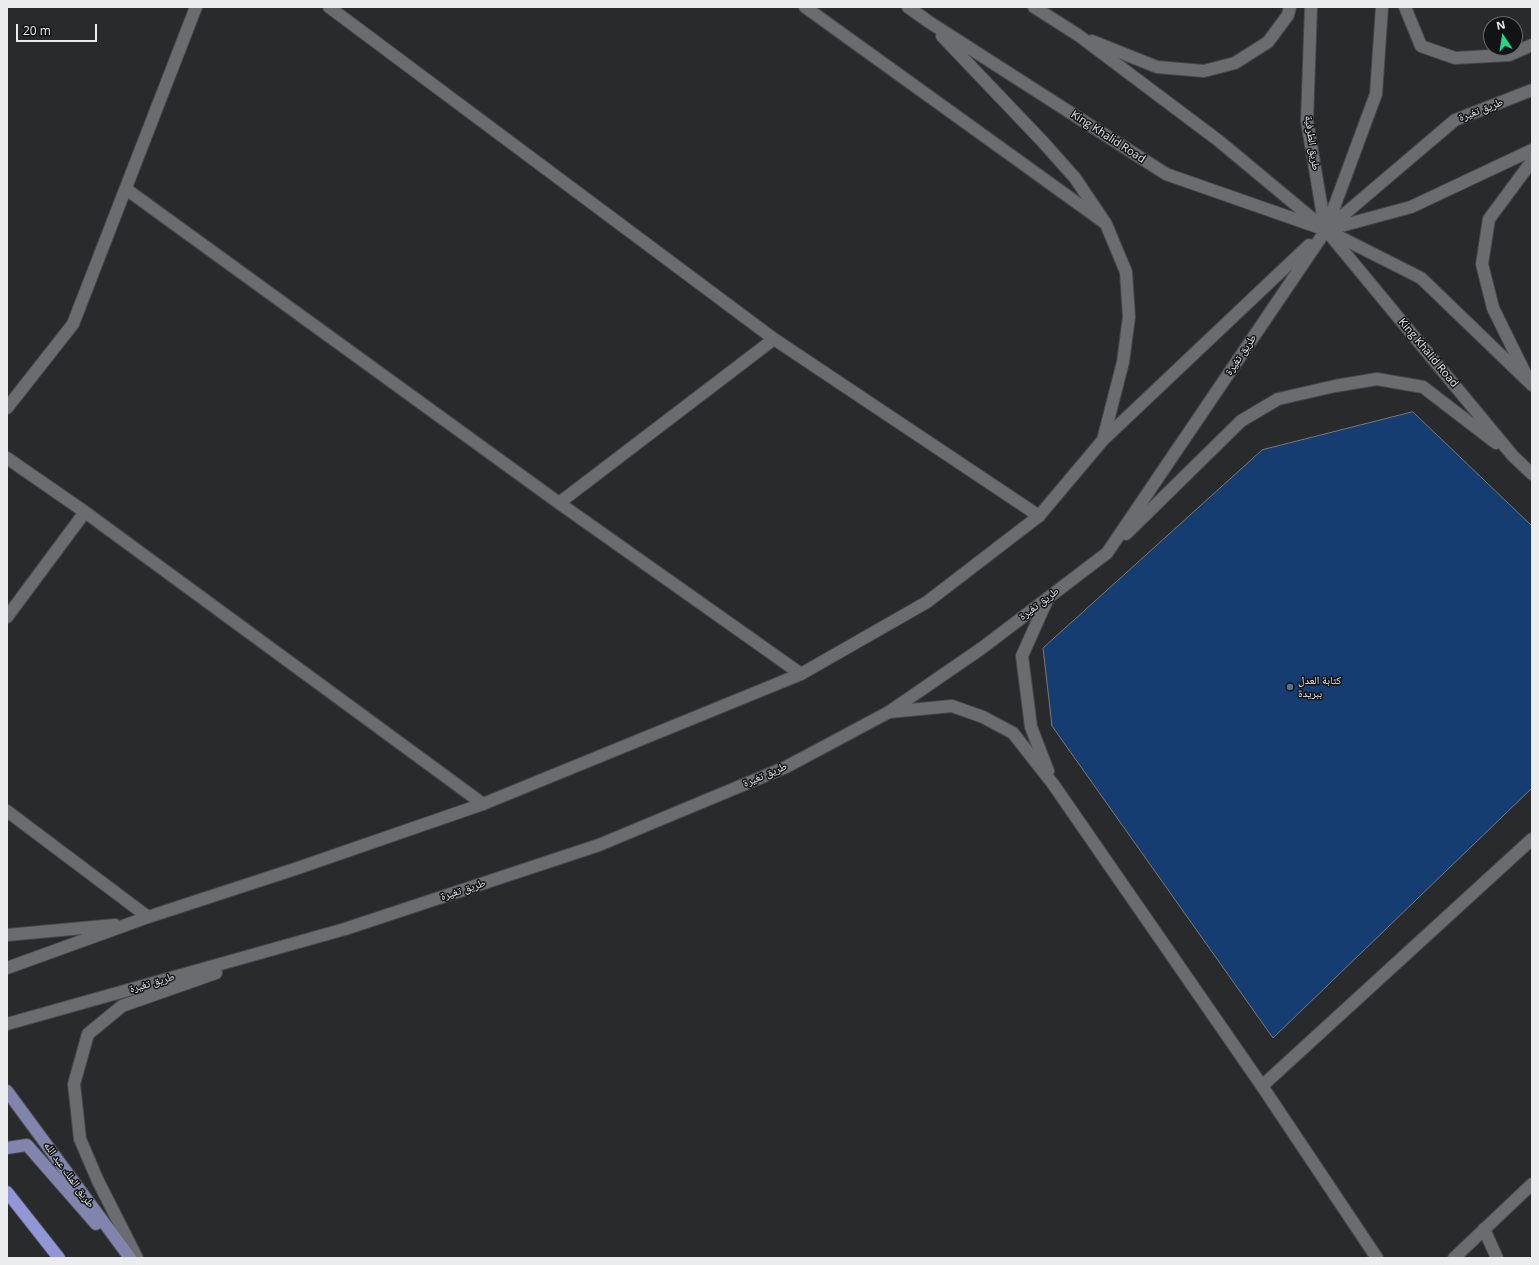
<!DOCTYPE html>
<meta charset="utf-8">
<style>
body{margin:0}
#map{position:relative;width:1539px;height:1265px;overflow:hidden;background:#292a2c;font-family:"Open Sans",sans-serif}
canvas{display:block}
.frame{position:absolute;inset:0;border:8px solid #ebecee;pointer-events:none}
.north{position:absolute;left:1483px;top:16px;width:40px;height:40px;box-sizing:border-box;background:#121314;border:1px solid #696a6b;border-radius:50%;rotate:348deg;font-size:11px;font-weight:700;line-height:16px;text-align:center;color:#ebecee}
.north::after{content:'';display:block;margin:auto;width:14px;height:18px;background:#21d887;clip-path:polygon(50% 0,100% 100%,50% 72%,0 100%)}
.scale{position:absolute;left:16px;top:24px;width:81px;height:18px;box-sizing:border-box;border:2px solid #ebecee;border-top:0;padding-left:5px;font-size:12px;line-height:14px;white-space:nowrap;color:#ebecee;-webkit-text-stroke:3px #121314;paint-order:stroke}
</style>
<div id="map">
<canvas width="1539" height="1265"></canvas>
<div class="frame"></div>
<div class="north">N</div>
<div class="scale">20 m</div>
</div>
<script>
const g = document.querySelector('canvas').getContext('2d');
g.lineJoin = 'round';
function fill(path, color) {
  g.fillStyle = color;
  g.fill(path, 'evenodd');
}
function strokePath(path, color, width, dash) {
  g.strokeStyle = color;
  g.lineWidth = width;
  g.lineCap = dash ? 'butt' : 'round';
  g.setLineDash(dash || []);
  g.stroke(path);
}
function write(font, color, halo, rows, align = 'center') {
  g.font = font + ' "Open Sans","Noto Naskh Arabic",sans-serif';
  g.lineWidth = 3;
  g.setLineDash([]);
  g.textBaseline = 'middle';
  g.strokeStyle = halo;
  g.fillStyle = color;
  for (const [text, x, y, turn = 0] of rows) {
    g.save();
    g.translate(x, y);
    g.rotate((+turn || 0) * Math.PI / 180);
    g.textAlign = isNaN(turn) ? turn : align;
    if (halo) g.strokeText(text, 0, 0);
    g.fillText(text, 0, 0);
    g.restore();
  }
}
const building = new Path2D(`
 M1413,412L1532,526V788L1273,1038L1052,726L1043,648L1262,450Z`);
const lane = new Path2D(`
 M805,7L1105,223
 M1262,1086L1532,839`);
const street = new Path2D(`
 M329,7L774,339L1039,516
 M126,189L559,503L801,674
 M7,408L73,324L196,7
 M7,458L85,512L483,804
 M559,503L774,339
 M1048,598L1022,656L1031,727L1048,771
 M7,617L85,512
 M889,712L952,706L983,717L1013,733L1053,784L1262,1086L1377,1258
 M7,811L148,917
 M1484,1229L1497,1258
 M1454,1258L1532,1184`);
const secondary = new Path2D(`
 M908,7L929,22L1166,174L1326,230L1513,456L1532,474
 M1034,7L1078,35L1219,141L1326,230L1421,278L1532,385
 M1311,7L1307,121L1325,228
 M1405,7L1421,46L1455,58L1509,55L1532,45
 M942,36L1043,142L1075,178L1106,224L1126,272L1129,317L1123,362L1103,440
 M1092,41L1157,67L1204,71L1235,63L1268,42L1288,15L1290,7
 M1328,228L1455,120L1532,90
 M1326,229L1376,94L1382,7
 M1526,375L1493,308L1482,264L1489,219L1532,161
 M1126,534L1241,421L1278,399L1335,386L1377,379L1423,387L1496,443
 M7,935L115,925
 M7,968L148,917L295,869L483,804L801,674L927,602L1039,516L1103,440L1309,245
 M7,1024L345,929L599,845L786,767L889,712L982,648L1107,553L1326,230L1411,207L1532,150
 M137,1258L98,1181L80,1139L74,1084L88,1034L122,1006L216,973`);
const primary = new Path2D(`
 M7,1091L130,1258
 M7,1148L27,1145L96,1224`);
const highway = new Path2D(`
 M7,1192L59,1258`);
const markers = [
 [1290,687,4,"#5c6f8a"]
];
const streetNames = [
 ["طريق تغيرة",1481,110,-21],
 ["King Khalid Road",1108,137,33],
 ["طريق الطرفية",1312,143,82],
 ["King Khalid Road",1428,353,50],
 ["طريق تغيرة",1241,355,-56],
 ["طريق تغيرة",1039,604,-37],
 ["طريق تغيرة",765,775,-23],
 ["طريق تغيرة",463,890,-18],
 ["طريق تغيرة",152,983,-16],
 ["طريق الملك عبد الله",69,1175,54]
];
const poiNames = [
 ["كتابة العدل",1298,681],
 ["ببريدة",1298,694]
];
fill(building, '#153d71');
strokePath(building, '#77797b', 1);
strokePath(lane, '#454749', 14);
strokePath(street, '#454749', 14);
strokePath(secondary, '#454749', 14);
strokePath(primary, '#454749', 14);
strokePath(highway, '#454749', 14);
strokePath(lane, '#6a6c6f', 12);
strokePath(street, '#6a6c6f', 12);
strokePath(secondary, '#6a6c6f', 12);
strokePath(primary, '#8185ad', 12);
strokePath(highway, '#9096d6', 12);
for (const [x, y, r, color] of markers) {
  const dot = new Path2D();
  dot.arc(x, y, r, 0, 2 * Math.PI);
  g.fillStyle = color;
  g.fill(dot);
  strokePath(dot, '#121314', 1.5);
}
write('11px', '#ebecee', '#121314', streetNames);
write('11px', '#ebecee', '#121314', poiNames, 'left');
</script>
